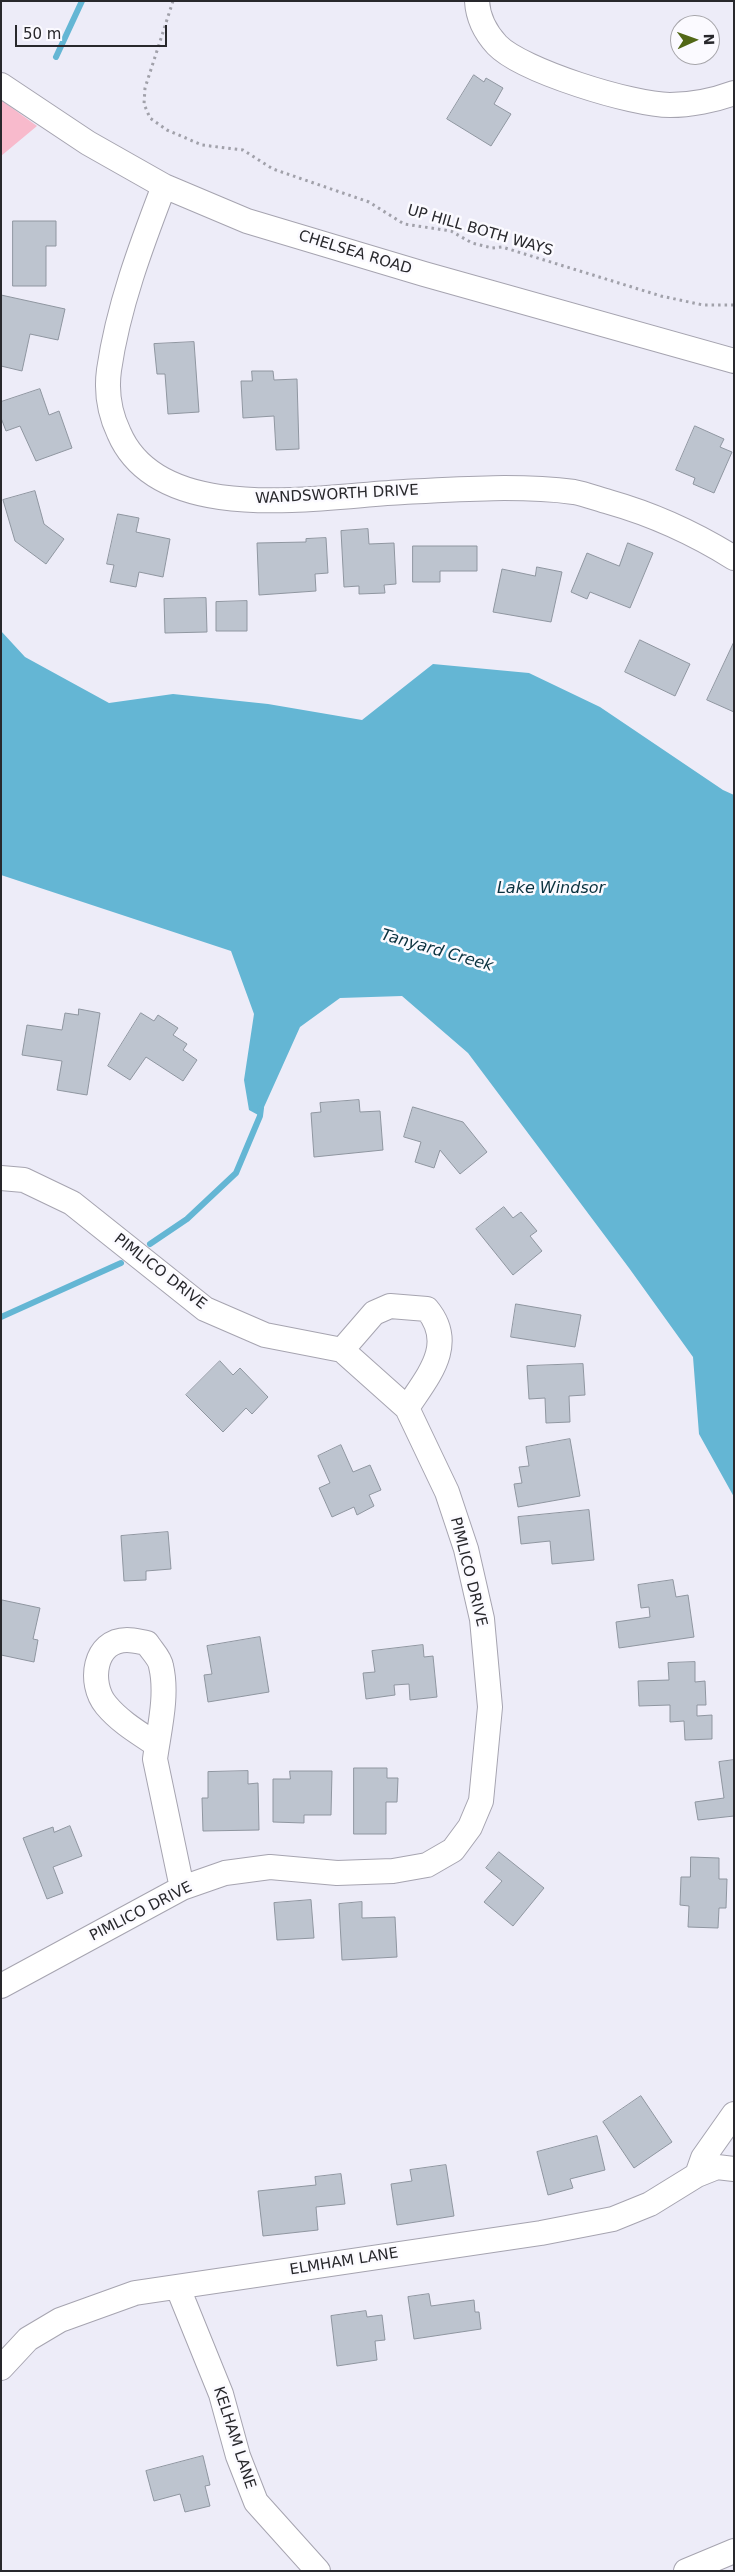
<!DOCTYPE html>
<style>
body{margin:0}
#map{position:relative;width:735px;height:2572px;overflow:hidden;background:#edecf8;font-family:"DejaVu Sans",sans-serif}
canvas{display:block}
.frame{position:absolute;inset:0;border:2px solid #28282c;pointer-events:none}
.north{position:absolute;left:670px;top:15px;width:50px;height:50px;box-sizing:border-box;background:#fbfaff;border:1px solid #a7a6ab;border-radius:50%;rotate:88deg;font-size:14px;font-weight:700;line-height:20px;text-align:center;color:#28282c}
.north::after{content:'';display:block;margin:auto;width:18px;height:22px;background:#526817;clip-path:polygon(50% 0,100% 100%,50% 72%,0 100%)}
.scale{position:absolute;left:15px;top:25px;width:152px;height:22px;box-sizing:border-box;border:2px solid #28282c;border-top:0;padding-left:6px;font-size:15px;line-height:18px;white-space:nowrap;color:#28282c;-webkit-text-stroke:4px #fbfaff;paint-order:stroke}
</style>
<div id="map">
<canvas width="735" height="2572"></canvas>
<div class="frame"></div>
<div class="north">N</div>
<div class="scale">50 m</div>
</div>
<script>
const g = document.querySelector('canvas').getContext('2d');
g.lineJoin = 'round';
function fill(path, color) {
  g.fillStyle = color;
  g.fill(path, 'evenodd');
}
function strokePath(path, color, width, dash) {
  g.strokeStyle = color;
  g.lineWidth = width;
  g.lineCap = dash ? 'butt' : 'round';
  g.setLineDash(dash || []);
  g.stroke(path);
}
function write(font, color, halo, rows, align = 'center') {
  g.font = font + ' "DejaVu Sans",sans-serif';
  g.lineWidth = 5;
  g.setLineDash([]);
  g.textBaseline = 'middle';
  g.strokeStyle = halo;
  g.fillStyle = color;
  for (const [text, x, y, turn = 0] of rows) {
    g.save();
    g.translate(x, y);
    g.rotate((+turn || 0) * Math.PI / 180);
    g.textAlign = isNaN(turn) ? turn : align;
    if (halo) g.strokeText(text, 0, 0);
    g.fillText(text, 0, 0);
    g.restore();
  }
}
const green = new Path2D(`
 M1,100L37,126L1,156Z`);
const water = new Path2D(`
 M1,631L25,657L109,703L173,694L268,704L362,720L433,664L529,673L600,707L723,790L734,795V1497L699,1434L693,1357L629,1268L468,1053L402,996L340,998L300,1027L260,1116L249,1110L244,1080L254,1014L231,951L1,875Z`);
const stream = new Path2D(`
 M56,57L82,1
 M150,1244L187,1219L236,1173L260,1116L261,1108
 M1,1317L121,1263`);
const building = new Path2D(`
 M474,75L484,82L486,78L503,88L494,104L511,114L491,146L447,119Z
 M13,221H56V246H46V286H13Z
 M1,295L65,309L58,340L30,334L22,371L1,366Z
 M194,342L199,412L168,414L165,374H157L154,344Z
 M252,371H273L274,380L297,379L299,449L276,450L274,416L243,418L241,381H252Z
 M40,389L49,415L59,411L72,448L36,461L20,426L6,431L1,418V402Z
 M695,426L724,439L720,447L732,452L714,493L693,484L695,478L676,470Z
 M35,491L44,524L64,539L46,564L15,541L3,500Z
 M118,514L139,518L136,532L170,539L163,577L139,572L136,587L110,582L114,565L107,564Z
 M368,529L369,544L394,543L396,584L384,585L385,593L359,594V586L344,587L341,531Z
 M326,538L328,573L315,574L316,591L259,595L257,543L306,542V539Z
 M628,543L653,553L630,608L590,592L587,599L571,592L587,553L619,566Z
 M413,546H477V571H440V582H413Z
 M537,567L562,572L551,622L493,612L502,569L535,576Z
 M206,598L207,632L165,633L164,599Z
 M247,601V631H216V602Z
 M640,640L690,664L675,696L625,672Z
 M734,642V712L707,700Z
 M79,1009L100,1013L87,1095L57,1090L62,1061L22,1055L27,1025L62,1030L65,1013L78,1015Z
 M141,1013L154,1021L158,1015L178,1028L173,1035L187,1044L183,1050L197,1060L183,1081L146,1057L130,1080L108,1066Z
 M359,1100L360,1112L380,1111L383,1150L314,1157L311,1113L321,1112L320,1103Z
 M413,1107L463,1122L487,1152L460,1174L440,1150L434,1168L415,1162L421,1142L404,1137Z
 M504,1207L513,1218L521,1212L537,1231L530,1236L542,1251L513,1275L476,1229Z
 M516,1304L581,1315L575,1347L511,1337Z
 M220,1361L233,1375L240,1368L268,1397L252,1414L246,1408L223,1432L186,1395Z
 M583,1364L585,1395L569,1396L570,1422L546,1423L545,1398L529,1399L527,1366Z
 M570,1439L580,1496L518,1507L514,1484L522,1483L519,1467L529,1466L526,1447Z
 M341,1445L353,1472L370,1465L381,1490L369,1495L374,1506L357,1515L354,1507L332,1517L319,1488L330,1483L318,1456Z
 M589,1510L594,1560L552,1564L550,1541L521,1544L518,1517Z
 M168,1532L171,1569L146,1571V1580L124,1581L121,1536Z
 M673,1580L676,1597L688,1595L694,1637L619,1648L616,1622L650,1617L649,1607L641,1608L638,1585Z
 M2,1600L40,1608L33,1639L38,1640L34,1662L1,1655Z
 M260,1637L269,1692L208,1702L204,1675L212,1674L207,1646Z
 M423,1645L424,1657L433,1656L437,1697L410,1700L409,1684L394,1685L395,1695L366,1699L363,1673L375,1672L372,1651Z
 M695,1662V1682L705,1681L706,1705H697V1716L712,1715V1739L685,1740L684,1721L670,1722V1705L639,1706L638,1681L669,1680L668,1663Z
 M734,1760V1816L698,1820L695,1802L724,1798L719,1762Z
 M354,1768H387V1778H398L397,1802H386V1834H354Z
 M248,1771V1784L258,1783L259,1830L203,1831L202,1798H208V1772Z
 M290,1771H332L331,1815H304V1823L273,1822V1779H290Z
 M70,1826L82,1856L53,1867L63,1893L47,1899L23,1838L53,1827L54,1832Z
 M499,1852L544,1888L513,1926L484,1902L502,1881L486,1868Z
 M691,1857L719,1858V1879H727L726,1908H719L718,1928L688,1927L689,1906L680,1905L681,1877H690Z
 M311,1900L314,1938L277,1940L274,1903Z
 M362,1902V1918L395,1917L397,1957L342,1960L339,1904Z
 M641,2096L672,2142L634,2168L603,2122Z
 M597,2136L605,2170L570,2179L573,2188L548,2195L537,2152Z
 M446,2165L454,2216L397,2225L391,2184L412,2181L410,2170Z
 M341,2174L345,2204L316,2207L318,2230L263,2236L258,2191L316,2185L315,2177Z
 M429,2294L431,2306L474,2300L475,2312H479L481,2329L414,2339L408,2297Z
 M366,2311L367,2317L382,2315L385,2340L375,2341L377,2360L337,2366L331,2316Z
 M203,2456L210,2485L205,2486L210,2506L185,2512L180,2494L154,2501L146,2471Z`);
const path = new Path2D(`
 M173,1L145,88L144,104L150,118L167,130L202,145L243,150L273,169L369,202L404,224L451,231L472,243L492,248L502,247L661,296L703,305H734`);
const minor = new Path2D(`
 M477,1C478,19 485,32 497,45C522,71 633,105 670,105C690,105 715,100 734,93
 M1,85L88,143L164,186L247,221L424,274L734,361
 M164,186C141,246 118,307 109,370C106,392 110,414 119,433C160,528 321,496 404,492C458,489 520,485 574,492C585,494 598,499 609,502C655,515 694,533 734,558
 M1,1178L24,1180L72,1203L205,1309L265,1335L342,1350L407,1408L447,1492L466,1549L482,1619L490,1707L481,1801L470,1827L453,1850L427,1865L393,1871L337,1873L270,1867L225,1873L182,1888L1,1986
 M342,1350L374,1313L390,1306L427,1309C457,1345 427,1377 407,1408
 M157,1745C139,1733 120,1722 106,1705C88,1683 94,1640 127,1640C134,1640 141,1642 147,1643C151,1650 160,1658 161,1666C168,1695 159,1730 155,1759L182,1888
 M697,2175L703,2158L734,2114
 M178,2288L221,2394L238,2456L256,2502L318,2571
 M1,2368L28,2339L60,2320L135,2293L541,2233L613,2219L650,2204L697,2175L717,2167L734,2169
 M686,2571L734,2551`);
const streetNames = [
 ["UP HILL BOTH WAYS",480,231,16],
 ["CHELSEA ROAD",355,253,17],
 ["WANDSWORTH DRIVE",337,495,-3],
 ["PIMLICO DRIVE",160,1272,38],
 ["PIMLICO DRIVE",468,1572,76],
 ["PIMLICO DRIVE",141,1912,-27],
 ["ELMHAM LANE",344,2262,-9],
 ["KELHAM LANE",234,2438,72]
];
const waterNames = [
 ["Lake Windsor",551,889],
 ["Tanyard Creek",437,951,16]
];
fill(green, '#f8bacc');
fill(water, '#64b6d4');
strokePath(stream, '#64b6d4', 6);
fill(building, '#bdc4cf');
strokePath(building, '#8f96a0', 1);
strokePath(minor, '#a6a4b0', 26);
strokePath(path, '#a1a1aa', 3, [2.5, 4]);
strokePath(minor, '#fff', 24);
write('15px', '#28282c', '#fbfaff', streetNames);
write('italic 16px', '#09313e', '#fbfaff', waterNames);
</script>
